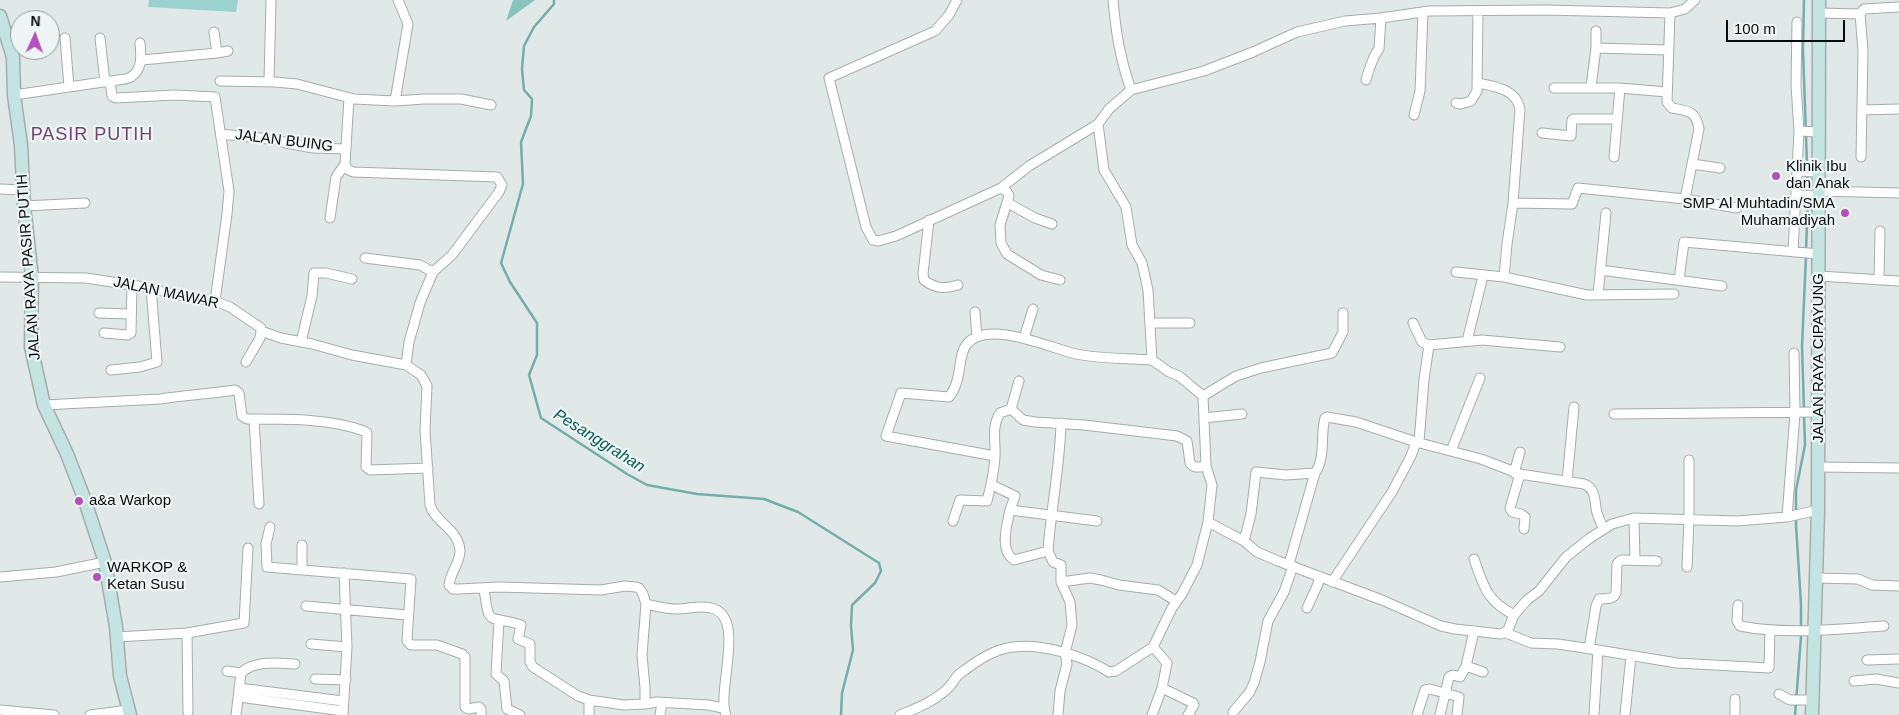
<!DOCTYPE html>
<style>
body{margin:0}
#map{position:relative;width:1899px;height:715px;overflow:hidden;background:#e1e9e8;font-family:Helvetica,sans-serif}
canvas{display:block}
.north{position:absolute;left:10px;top:10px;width:50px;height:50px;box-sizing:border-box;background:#eef6f5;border:1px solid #929898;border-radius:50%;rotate:2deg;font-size:14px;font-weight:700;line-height:20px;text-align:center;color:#090c0c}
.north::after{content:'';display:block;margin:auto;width:18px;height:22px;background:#b351b8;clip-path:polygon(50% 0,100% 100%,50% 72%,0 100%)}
.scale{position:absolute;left:1726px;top:20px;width:119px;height:22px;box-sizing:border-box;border:2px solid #090c0c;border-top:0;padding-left:6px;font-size:15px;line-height:18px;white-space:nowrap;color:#090c0c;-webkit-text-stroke:4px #eef6f5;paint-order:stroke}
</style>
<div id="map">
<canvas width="1899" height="715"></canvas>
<div class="north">N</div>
<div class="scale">100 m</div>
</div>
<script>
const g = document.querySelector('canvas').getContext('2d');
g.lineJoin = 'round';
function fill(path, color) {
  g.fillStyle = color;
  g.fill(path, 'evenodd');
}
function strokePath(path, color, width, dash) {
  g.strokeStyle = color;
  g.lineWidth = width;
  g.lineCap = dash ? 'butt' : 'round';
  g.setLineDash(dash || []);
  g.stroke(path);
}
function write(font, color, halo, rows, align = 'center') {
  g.font = font + ' Helvetica,sans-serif';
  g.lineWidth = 4.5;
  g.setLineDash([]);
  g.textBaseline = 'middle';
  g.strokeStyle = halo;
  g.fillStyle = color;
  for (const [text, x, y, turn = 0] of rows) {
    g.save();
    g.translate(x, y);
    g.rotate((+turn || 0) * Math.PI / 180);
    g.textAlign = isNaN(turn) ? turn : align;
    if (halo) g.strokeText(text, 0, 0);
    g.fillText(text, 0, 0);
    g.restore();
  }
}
const green = new Path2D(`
 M149,0H238L236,12L148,7Z`);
const forest = new Path2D(`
 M513,0H535L506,21Z`);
const stream = new Path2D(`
 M554,0V4L534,27L524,46L522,69L524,90L532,99L531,116L521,142L523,184L501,263L510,282L537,323V355L529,375L541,418L627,474L647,485L697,494L764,499L798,512L879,563L881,571L875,583L852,605L851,626L853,650L842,693L841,715
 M1804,0L1803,50L1808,193
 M1806,250L1808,198
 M1804,410L1802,346L1806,256
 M1795,715L1801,637V604L1796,525V490L1805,445L1804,415`);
const street = new Path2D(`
 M957,0L949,15L935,31L829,78L866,227L873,240L878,241L896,236L1001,188L1029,166L1098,124L1109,109L1131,90L1204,71L1253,52L1297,32L1345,21L1381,18L1429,11L1546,10L1670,13L1685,9L1695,0
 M1113,0C1116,33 1120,59 1131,90
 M1819,13L1860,14
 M65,38L69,87
 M100,38L105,82
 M1596,48V31
 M217,53L228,51
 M142,60L217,53L214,32
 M1366,80C1368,72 1374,54 1379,49L1381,18
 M110,81C116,80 126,80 131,77C143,69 141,55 140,43
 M220,81L275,82L297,84L354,99L395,101L424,99H461L491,105
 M269,82L271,0
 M1478,83C1496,87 1516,89 1520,109L1513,203
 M1591,87L1596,48L1668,50
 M1554,88H1620L1667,92
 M14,95L110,81L112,96L116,98L175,95L215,97L229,191L227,214L215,301
 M395,101L408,24L398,0
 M1456,103L1461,104L1471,101L1477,91L1478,11
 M1862,110L1899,109
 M1414,115L1420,91L1423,12
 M1799,131L1819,132
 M1542,133L1571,136L1572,120L1573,119H1617
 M221,134L278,140L286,143L313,148L346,149
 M1614,157L1620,88
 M1861,157L1863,51L1860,14L1864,9L1899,7
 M345,164L347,169L353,172L497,177L502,185L499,192L452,255L433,272L420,303L409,342L406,365
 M1692,164L1720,168
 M1797,171L1819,172
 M1001,188L1007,192L1009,196L1000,225L1001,243L1007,254L1041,275L1060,280
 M0,189L23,190
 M1819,191L1899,193
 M1796,195L1819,196
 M1685,199L1737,208
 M1008,203L1035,218L1052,224
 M24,206L85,203
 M330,218L336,177L345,164L349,98
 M929,220L923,274L924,280C936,289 944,289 958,285
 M1793,252L1799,131L1796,85L1797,22
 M365,258L420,265L433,272
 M1600,270L1722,286
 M1456,272L1504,277L1587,295L1674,294
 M1819,276L1899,281
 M0,277L86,278L151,288L173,294L215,301L230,307L261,328V331L281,338L312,344L352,355L406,365L421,375L427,386L425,430L430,505C435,523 459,529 460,551C460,563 450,573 449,585L453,589H459L499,587L601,590L625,586L636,587L639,588L643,594L646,604C656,606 666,609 677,609C687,609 701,605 711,608C747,616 716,690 726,715
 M1504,277L1507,244L1513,203L1572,204L1578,188L1685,199L1699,129C1696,111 1689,111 1672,108L1667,102L1670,13
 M1679,280L1684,242L1819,254
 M1879,280L1880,231
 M1598,295L1606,213
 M975,312L977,337
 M99,313L130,314
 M1151,323H1190
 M1413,323L1422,342L1429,345L1482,340L1560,347
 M104,333L128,335L131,333L132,284
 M1024,338L1033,309
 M1467,341L1483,276
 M301,342L312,296L314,273H326L352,279
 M246,362L260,338L261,331
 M111,370L140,367L157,362L151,288
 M1019,381L1011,409L1023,420L1035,422L1084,425L1177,436L1187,441L1190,463C1194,469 1199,467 1206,466
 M1203,396L1236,376L1261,368L1332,353L1343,332V313
 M44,405L160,399C185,395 210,394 235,390L239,393L242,416L247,419C283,419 330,418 364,431L367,433L366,467L370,470L428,468
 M1614,414L1818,412
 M1204,418L1242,414
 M254,419L259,504
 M1419,442L1424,380L1429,345
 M1451,451L1480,378
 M995,456L886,436L901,393L949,397C963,380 957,355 967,344C988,319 1050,348 1076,354C1100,359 1126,358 1152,360
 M1818,467L1899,468
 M1514,473L1520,452
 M1520,474L1510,508L1512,512L1521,514L1525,517L1524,529
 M1567,481L1574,407
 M992,485L1015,496L1010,510L1097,521
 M1010,510C1007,525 999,550 1014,560L1048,551L1053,562L1061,565V582L1070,602L1072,625L1065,653L1067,664L1060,691L1058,715
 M1787,517L1795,413L1794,353
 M1634,518L1635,559
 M953,521L960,500L987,501C991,486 994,472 995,457C996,442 991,427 1000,413L1011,409
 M1208,522L1244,541L1257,552L1278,561L1382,600L1441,626L1455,629L1501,634L1508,630L1514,615L1527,600L1539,591L1566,557L1590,538L1612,524L1634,518L1737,521L1787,517L1818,510
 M270,527L266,544L267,567L411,579L407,641L411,645H437L462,654L465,657V707L468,709L479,707L481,709V715
 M1244,541L1251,514L1256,472L1286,475L1315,473C1326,458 1320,435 1325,418L1327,417L1356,422L1416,442L1481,459L1520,474L1584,484C1597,489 1594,502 1597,513C1599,519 1601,524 1604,529
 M1048,551C1051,508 1060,466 1061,423
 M1474,559C1484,587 1486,600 1514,615
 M1289,564L1315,473
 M1687,567L1689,519V460
 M302,569V545
 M0,577L56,572L105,562
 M1816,578L1858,579L1872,585L1899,586
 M1061,582L1090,578L1101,580L1119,585L1158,590L1176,601
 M1332,582L1392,492L1411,456L1416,442
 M484,588C489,629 488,614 521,625L518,639L530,644V662L533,667L578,696L589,700V715
 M1738,605L1737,621L1740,626C1787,635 1836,629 1884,626
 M306,606L407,615
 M1307,608L1318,584L1319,576
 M499,620L496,674L504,681L507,709L520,715
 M1474,631L1466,666L1483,672
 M187,633L188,712
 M1506,633L1531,643L1558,644L1598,650L1594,715
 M116,637L187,633L244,623L248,548
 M311,644L347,647
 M1153,647L1167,663L1162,688L1193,703L1194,705L1188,715
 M1589,649L1596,606L1599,599C1605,598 1613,601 1616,593L1617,564L1621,560L1657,561
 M1598,650L1677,663L1769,668L1770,630
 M1867,660L1899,659
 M227,671L241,673L236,715
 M241,673C254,660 278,663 295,664
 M315,679L346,680
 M1854,681L1876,679L1899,683
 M239,688L343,701
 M1779,694L1790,700H1812
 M239,697L343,711
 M589,700L624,705L645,704L657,702L708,705L723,708
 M645,704V688L642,655L646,604
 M0,710L54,715
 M1233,712L1249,693L1254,683L1260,662L1268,621L1284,592L1293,566
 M90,715L129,710
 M343,715L347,647L344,573
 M660,715L662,703
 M900,715C917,708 933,702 947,689C953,684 955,676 962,672C977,661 994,649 1013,647C1042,643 1084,656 1109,672L1116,671L1153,647L1172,608L1182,594L1197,565L1208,522L1212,485L1206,466L1203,396L1179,376L1169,372L1152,360L1148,290L1142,263L1132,245L1126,207L1104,170L1098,124
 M1152,715L1162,688
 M1417,715L1425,690L1430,689L1459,697L1457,715
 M1440,715L1449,677L1453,675L1460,677L1466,666
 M1625,715L1631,656
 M1735,715V699`);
const secondary = new Path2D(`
 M0,16L13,57L14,95L21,145L24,206L32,277L31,347L44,405L67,454L84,498L105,562L116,627L120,676L130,715
 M1812,715L1818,510L1819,0`);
const markers = [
 [1776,176,5,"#b351b8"],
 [1845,213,5,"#b351b8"],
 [79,501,5,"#b351b8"],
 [97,577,5,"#b351b8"]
];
const streetNames = [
 ["JALAN BUING",284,141,7],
 ["JALAN RAYA PASIR PUTIH",29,267,-94],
 ["JALAN MAWAR",166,293,12],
 ["JALAN RAYA CIPAYUNG",1819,358,-90]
];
const poiNames = [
 ["Klinik Ibu",1786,167],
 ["dan Anak",1786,184],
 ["SMP Al Muhtadin/SMA",1835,204,"right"],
 ["Muhamadiyah",1835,221,"right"],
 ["a&a Warkop",89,501],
 ["WARKOP &",107,568],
 ["Ketan Susu",107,585]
];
const waterNames = [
 ["Pesanggrahan",599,441,32]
];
const quarterNames = [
 ["PASIR PUTIH",92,135]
];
fill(green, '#9cd2cd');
fill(forest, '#8ac3bd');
strokePath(stream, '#75ada8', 2.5);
strokePath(street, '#a5adac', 11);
strokePath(secondary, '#a5adac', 15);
strokePath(street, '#fff', 9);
strokePath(secondary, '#c4e4e2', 12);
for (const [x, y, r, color] of markers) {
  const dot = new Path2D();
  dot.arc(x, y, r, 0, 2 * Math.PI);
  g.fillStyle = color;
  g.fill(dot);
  strokePath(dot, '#eef6f5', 2);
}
write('15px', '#090c0c', '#eef6f5', streetNames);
write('15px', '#090c0c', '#eef6f5', poiNames, 'left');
write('italic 16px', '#055954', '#eef6f5', waterNames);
g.letterSpacing = '1px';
write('18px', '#734275', '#eef6f5', quarterNames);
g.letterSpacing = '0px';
</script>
